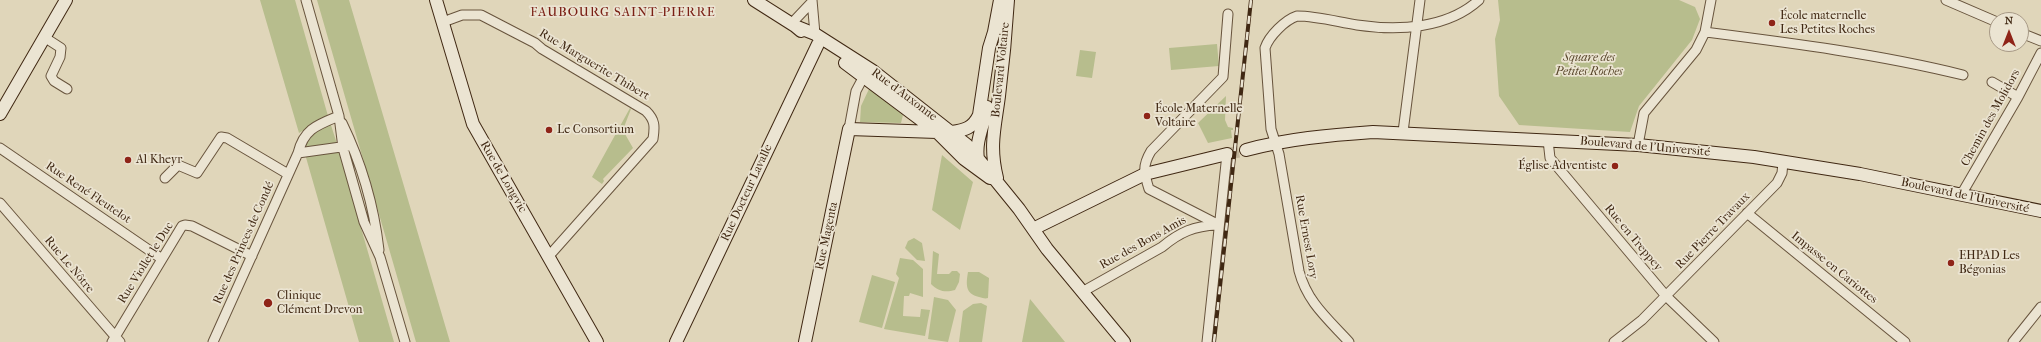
<!DOCTYPE html>
<meta charset="utf-8">
<style>
body{margin:0}
#map{position:relative;width:2041px;height:342px;overflow:hidden;background:#e0d6ba;font-family:"IM FELL French Canon",serif}
canvas{display:block}
.north{position:absolute;left:1989px;top:12px;width:40px;height:40px;box-sizing:border-box;background:#ebe4d2;border:1px solid #a79986;border-radius:50%;rotate:0deg;font-size:11px;font-weight:700;line-height:16px;text-align:center;color:#402813}
.north::after{content:'';display:block;margin:auto;width:14px;height:18px;background:#8f2418;clip-path:polygon(50% 0,100% 100%,50% 72%,0 100%)}
</style>
<div id="map">
<canvas width="2041" height="342"></canvas>
<div class="north">N</div>
</div>
<script>
const g = document.querySelector('canvas').getContext('2d');
g.lineJoin = 'round';
function fill(path, color) {
  g.fillStyle = color;
  g.fill(path, 'evenodd');
}
function strokePath(path, color, width, dash) {
  g.strokeStyle = color;
  g.lineWidth = width;
  g.lineCap = dash ? 'butt' : 'round';
  g.setLineDash(dash || []);
  g.stroke(path);
}
function write(font, color, halo, rows, align = 'center') {
  g.font = font + ' "IM FELL French Canon",serif';
  g.lineWidth = 3.5;
  g.setLineDash([]);
  g.textBaseline = 'middle';
  g.strokeStyle = halo;
  g.fillStyle = color;
  for (const [text, x, y, turn = 0] of rows) {
    g.save();
    g.translate(x, y);
    g.rotate((+turn || 0) * Math.PI / 180);
    g.textAlign = isNaN(turn) ? turn : align;
    if (halo) g.strokeText(text, 0, 0);
    g.fillText(text, 0, 0);
    g.restore();
  }
}
const green = new Path2D(`
 M260,0H295L328,116L299,133Z
 M317,0H349L450,342H416Z
 M1498,0H1679L1695,7L1700,19L1692,40L1639,106L1630,132L1519,125L1499,96L1495,39L1500,20Z
 M1217,44L1219,66L1171,70L1169,48Z
 M1080,50L1096,52L1092,78L1076,76Z
 M869,89L903,115L901,123L860,122L861,106Z
 M1226,96L1225,120L1228,127L1233,128V130H1231L1232,138L1208,143L1198,123Z
 M630,108L631,109L624,127H631V130L626,131L625,134L633,148L603,179L604,181L602,184L592,177Z
 M330,122L337,144L308,147L306,146L305,143L312,133Z
 M339,152L394,342H359L305,154Z
 M942,155L973,182L960,230L932,210Z
 M914,238L922,243L925,261L917,260L905,248L908,241Z
 M933,251L939,254L937,274H949L952,271H957L960,274L959,282L955,290C945,293 938,291 931,284Z
 M900,258L913,260L923,269V297L910,293L909,296H904L903,316L920,317L921,309L930,310L925,336L884,329L899,278L896,274Z
 M968,272H979L989,278L988,298C985,299 983,298 979,297C965,294 966,284 968,272Z
 M872,275L895,282L882,328L859,322Z
 M934,297L948,300L956,310L948,342L928,339Z
 M1030,299L1065,342H1022Z
 M981,303L987,306L982,342H959L963,311L973,304Z`);
const secondaryTunnel = new Path2D(`
 M1227,154L1246,150`);
const street = new Path2D(`
 M306,0L339,116L343,148L364,222L380,257L405,342
 M812,0L815,34
 M1946,0L1997,22
 M443,22L462,15H481L535,43L542,49L646,111C655,120 655,126 653,139L548,257
 M792,23L811,3
 M1705,32C1791,43 1878,54 1963,75
 M2021,33L2041,41
 M44,37L61,48L60,57L51,76L54,81L67,89
 M1992,82L2018,97
 M342,123C361,162 374,207 379,250
 M849,129L856,91L864,76
 M1403,132L1420,0
 M1548,140L1550,158L1666,296L1714,342
 M1638,145L1644,113L1696,50L1705,32L1711,0
 M0,148L162,259
 M298,153L348,146
 M165,178L178,165L197,173L221,137L227,138L288,174
 M1961,195L2018,97L2041,53
 M0,203L120,342
 M1747,213L1905,342
 M1219,225L1149,189C1144,173 1142,166 1151,151L1223,77L1228,14
 M1082,292L1162,247C1180,232 1194,226 1217,225
 M112,342L182,226L185,225L192,226L252,256
 M213,342L298,153C304,129 317,125 339,116
 M1207,342L1227,154
 M1349,342C1328,319 1307,302 1299,271L1279,154L1271,129L1265,48C1269,36 1285,20 1297,16C1317,16 1338,22 1357,25C1398,31 1447,29 1479,0
 M1614,342L1642,320L1777,183L1782,173L1783,162
 M2013,342L2041,307`);
const secondary = new Path2D(`
 M436,0L473,124L597,342
 M754,0L795,26L801,31
 M795,26L815,34L873,71L967,145L1019,209L1047,249L1124,342
 M845,63L937,132L964,159L990,178
 M0,114L66,0
 M952,132C965,130 973,128 979,115L989,48L994,32L1000,0
 M1246,150C1286,139 1330,135 1373,132L1638,145L1754,157L1860,174L2041,211
 M978,159C975,141 984,125 987,107
 M997,178C989,146 995,127 999,96C1003,64 1006,32 1008,0
 M1033,229L1145,174L1227,154
 M676,342L818,44
 M805,342L849,129L937,132`);
const rail = new Path2D(`
 M1214,342L1251,0`);
const markers = [
 [1772,23,4,"#8f2418"],
 [1147,116,4,"#8f2418"],
 [549,130,4,"#8f2418"],
 [128,160,4,"#8f2418"],
 [1615,166,4,"#8f2418"],
 [1951,263,4,"#8f2418"],
 [268,303,5,"#8f2418"]
];
const poiNames = [
 ["École maternelle",1780,16],
 ["Les Petites Roches",1780,30],
 ["École Maternelle",1155,109],
 ["Voltaire",1155,123],
 ["Le Consortium",557,130],
 ["Al Kheyr",136,160],
 ["Église Adventiste",1607,166,"right"],
 ["EHPAD Les",1959,256],
 ["Bégonias",1959,270],
 ["Clinique",277,296],
 ["Clément Drevon",277,310]
];
const parkNames = [
 ["Square des",1589,58],
 ["Petites Roches",1589,72]
];
const streetNames = [
 ["Rue Marguerite Thibert",594,65,31],
 ["Boulevard Voltaire",1001,70,-84],
 ["Rue d'Auxonne",904,95,37],
 ["Chemin des Molidors",1991,118,-61],
 ["Boulevard de l'Université",1645,147,5],
 ["Rue de Longvic",503,177,60],
 ["Rue René Fleutelot",88,193,34],
 ["Rue Docteur Lavalle",747,193,-65],
 ["Boulevard de l'Université",1965,196,12],
 ["Rue Pierre Travaux",1713,231,-46],
 ["Rue Magenta",827,236,-78],
 ["Rue Ernest Lory",1306,237,80],
 ["Rue en Treppey",1633,238,50],
 ["Rue des Princes de Condé",244,243,-66],
 ["Rue des Bons Amis",1143,243,-29],
 ["Rue Viollet le Duc",146,263,-58],
 ["Rue Le Nôtre",69,265,50],
 ["Impasse en Cariottes",1834,268,39]
];
const neighbourhoodNames = [
 ["FAUBOURG SAINT-PIERRE",623,13]
];
fill(green, '#b7bd8d');
strokePath(secondaryTunnel, '#c0b399', 12, [12, 6]);
strokePath(street, '#68543d', 11);
strokePath(secondary, '#402813', 14);
strokePath(street, '#ebe4d2', 9);
strokePath(secondary, '#ebe4d2', 12);
strokePath(rail, '#402813', 4);
strokePath(rail, '#ebe4d2', 2.5, [8]);
for (const [x, y, r, color] of markers) {
  const dot = new Path2D();
  dot.arc(x, y, r, 0, 2 * Math.PI);
  g.fillStyle = color;
  g.fill(dot);
  strokePath(dot, '#ebe4d2', 1.5);
}
write('12px', '#402813', '#ebe4d2', poiNames, 'left');
write('italic 12px', '#58462b', '#ebe4d2', parkNames);
write('12px', '#402813', '#ebe4d2', streetNames);
g.letterSpacing = '1px';
write('13px', '#7a1f14', '#ebe4d2', neighbourhoodNames);
g.letterSpacing = '0px';
</script>
